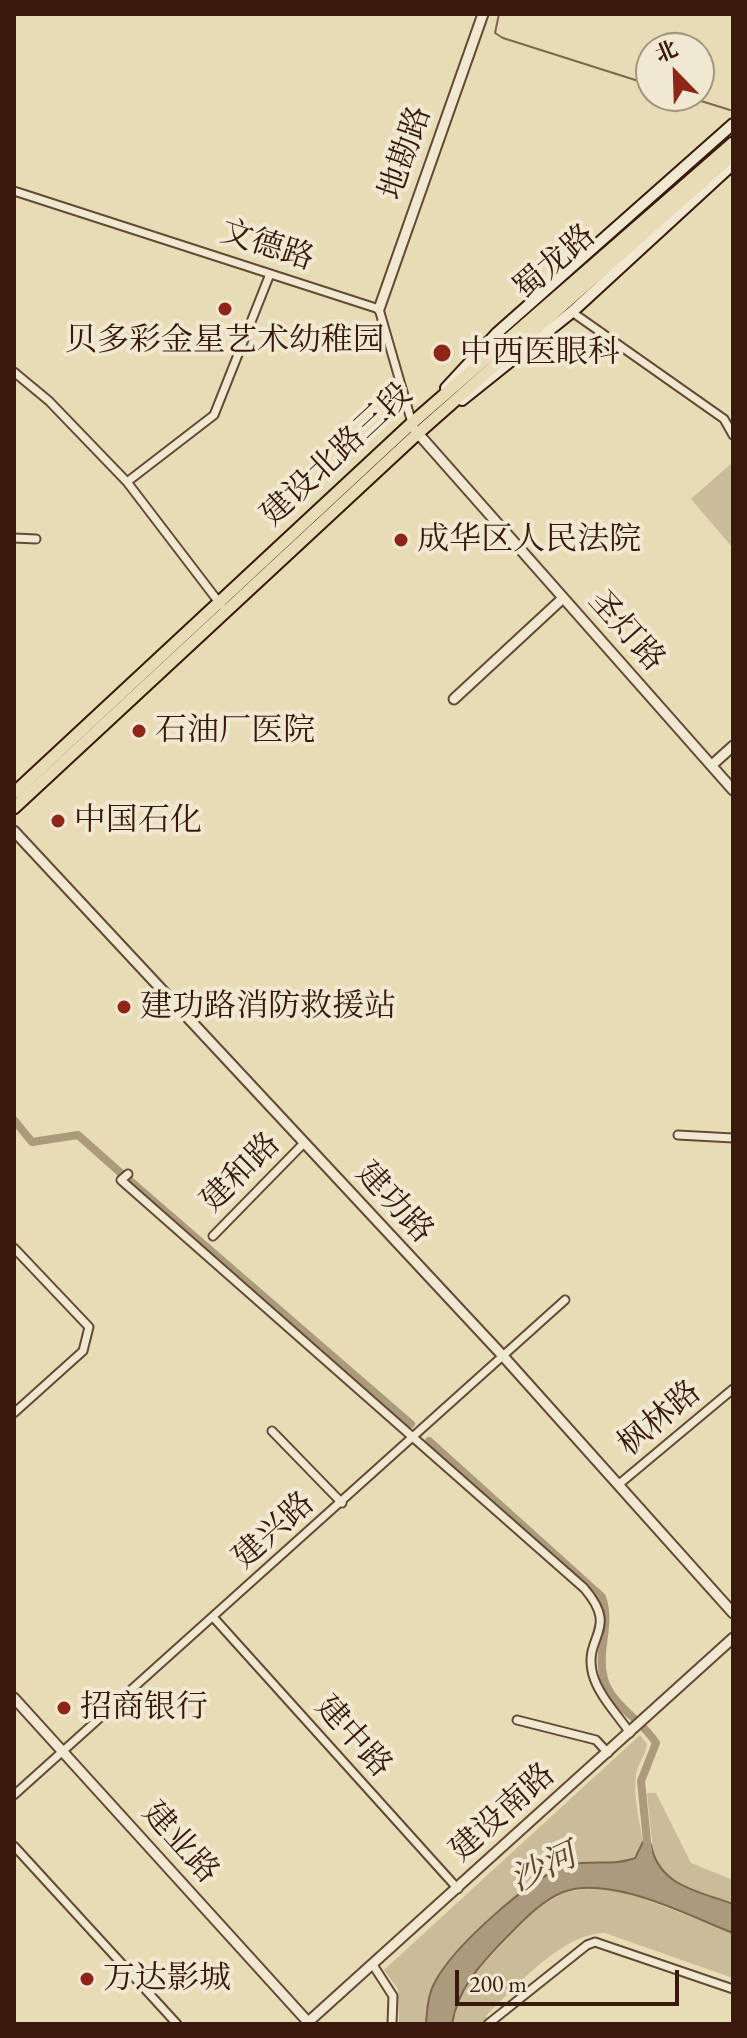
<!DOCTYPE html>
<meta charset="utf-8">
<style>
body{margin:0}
#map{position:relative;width:747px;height:2038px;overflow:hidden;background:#e8dcb6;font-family:"EB Garamond","Noto Serif SC",serif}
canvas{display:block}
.frame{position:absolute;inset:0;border:16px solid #38190b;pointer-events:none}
.north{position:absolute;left:635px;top:32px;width:80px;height:80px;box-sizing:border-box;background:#f0e8d0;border:2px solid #a69581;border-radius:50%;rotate:337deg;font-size:22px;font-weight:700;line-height:32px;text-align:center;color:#38190b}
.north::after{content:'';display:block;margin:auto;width:28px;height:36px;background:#8f2418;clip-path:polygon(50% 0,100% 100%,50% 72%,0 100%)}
.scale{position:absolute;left:455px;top:1970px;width:224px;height:36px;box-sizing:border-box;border:4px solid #38190b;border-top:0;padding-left:10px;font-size:24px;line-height:28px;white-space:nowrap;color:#38190b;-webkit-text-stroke:6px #f0e8d0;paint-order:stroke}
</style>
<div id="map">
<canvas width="747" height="2038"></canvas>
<div class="frame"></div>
<div class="north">北</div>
<div class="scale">200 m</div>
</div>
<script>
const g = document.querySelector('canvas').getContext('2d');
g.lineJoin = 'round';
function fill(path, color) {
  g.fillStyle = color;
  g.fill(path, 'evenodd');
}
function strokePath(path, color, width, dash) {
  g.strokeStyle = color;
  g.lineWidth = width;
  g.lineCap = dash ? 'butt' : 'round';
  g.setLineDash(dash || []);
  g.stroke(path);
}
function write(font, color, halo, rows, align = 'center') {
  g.font = font + ' "EB Garamond","Noto Serif SC",serif';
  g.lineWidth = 8;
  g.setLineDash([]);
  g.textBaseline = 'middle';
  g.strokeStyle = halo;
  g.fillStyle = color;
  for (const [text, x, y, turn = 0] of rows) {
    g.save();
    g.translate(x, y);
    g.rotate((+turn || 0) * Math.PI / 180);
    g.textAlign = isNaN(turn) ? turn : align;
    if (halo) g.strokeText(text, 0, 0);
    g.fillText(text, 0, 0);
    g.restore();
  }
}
const green = new Path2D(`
 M733,462V548L691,499Z
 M640,1735L647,1744C646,1755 638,1763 636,1774C633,1799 640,1824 644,1847C623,1873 592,1856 564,1867C527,1880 453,1947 435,1982C428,1994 427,2010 426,2024H399L398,1989L384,1970Z
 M647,1793H656L691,1863L733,1880V1904C650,1874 656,1881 647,1793Z
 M596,1887L631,1894L733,1933V1978L605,1933C564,1932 514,1988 486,2016L491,2024H452L464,1985L534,1910L565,1892Z`);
const water = new Path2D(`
 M643,1842L651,1844C658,1886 698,1891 733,1904V1933C689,1916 610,1874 563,1892C539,1902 520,1924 502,1942C478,1967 458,1989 452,2024H426C427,2010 428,1994 435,1982C453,1947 527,1881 563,1867C587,1858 612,1867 635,1858Z`);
const stream = new Path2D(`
 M499,14L495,33L503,38L651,85
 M685,96L730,110`);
const canal = new Path2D(`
 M14,1120L32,1142L78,1135L123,1175
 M128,1179L411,1424
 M429,1441L602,1597C612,1625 596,1651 604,1679C612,1706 642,1720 656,1743L641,1781L648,1851`);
const minor = new Path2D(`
 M14,191L379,309L412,423
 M572,312L724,419L733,435
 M14,372L49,401L127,482L221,605
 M127,482L214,415L270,274
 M14,538L36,539
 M678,1135L733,1138
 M128,1174L121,1180L584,1588C621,1631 582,1635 593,1675C599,1696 618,1715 630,1733
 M213,1236L303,1144
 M14,1248L89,1327L83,1351L14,1413
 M272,1431L342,1503
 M618,1485L733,1389
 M213,1617L458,1889
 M517,1720L596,1740L608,1753
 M14,1795L565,1300
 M14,1846L177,2024
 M373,1965L393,1996L392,2024
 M488,2024L587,1945L595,1942L733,1989`);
const tertiary = new Path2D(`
 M379,309L483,14
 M415,430L733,790
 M454,699L562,599
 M712,765L733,746
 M14,831L503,1356L733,1613
 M14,1698L308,2022
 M306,2024L733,1638`);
const secondary = new Path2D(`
 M446,388L497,333L733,124
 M462,400L572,312L733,164`);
const primary = new Path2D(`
 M14,793L412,423L733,143
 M14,808L416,435L733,155`);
const markers = [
 [225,309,8,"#8f2418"],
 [442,353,10,"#8f2418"],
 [401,540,8,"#8f2418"],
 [139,731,8,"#8f2418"],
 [58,821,8,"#8f2418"],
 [124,1007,8,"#8f2418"],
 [64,1708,8,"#8f2418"],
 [87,1979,8,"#8f2418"]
];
const streetNames = [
 ["地勘路",406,153,-71],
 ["文德路",267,246,18],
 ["蜀龙路",555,263,-41],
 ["建设北路三段",337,455,-43],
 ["圣灯路",626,631,48],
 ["建和路",241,1173,-45],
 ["建功路",394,1203,47],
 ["枫林路",660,1419,-40],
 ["建兴路",274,1531,-42],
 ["建中路",353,1737,48],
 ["建设南路",503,1813,-42],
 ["建业路",180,1843,48]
];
const poiNames = [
 ["贝多彩金星艺术幼稚园",225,341,"center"],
 ["中西医眼科",460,353],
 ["成华区人民法院",417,540],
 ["石油厂医院",155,731],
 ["中国石化",74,821],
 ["建功路消防救援站",140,1007],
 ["招商银行",80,1708],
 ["万达影城",103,1979]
];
const waterNames = [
 ["沙河",544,1869,-25]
];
fill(green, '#cabb99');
fill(water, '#ac9a7c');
strokePath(water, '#7e664f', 2);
strokePath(stream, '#7e664f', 2);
strokePath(canal, '#ac9a7c', 8);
strokePath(minor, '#644a36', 11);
strokePath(tertiary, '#644a36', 13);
strokePath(secondary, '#38190b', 14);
strokePath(primary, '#38190b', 15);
strokePath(minor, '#f0e8d0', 7);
strokePath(tertiary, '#f0e8d0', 9);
strokePath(secondary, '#f0e8d0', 10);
strokePath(primary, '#e8dcb6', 11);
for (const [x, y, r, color] of markers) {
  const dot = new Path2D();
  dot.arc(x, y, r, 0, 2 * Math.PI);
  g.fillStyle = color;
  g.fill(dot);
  strokePath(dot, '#f0e8d0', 3);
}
write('32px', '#38190b', '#f0e8d0', streetNames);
write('32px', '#38190b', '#f0e8d0', poiNames, 'left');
write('italic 34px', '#614633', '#f0e8d0', waterNames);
</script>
